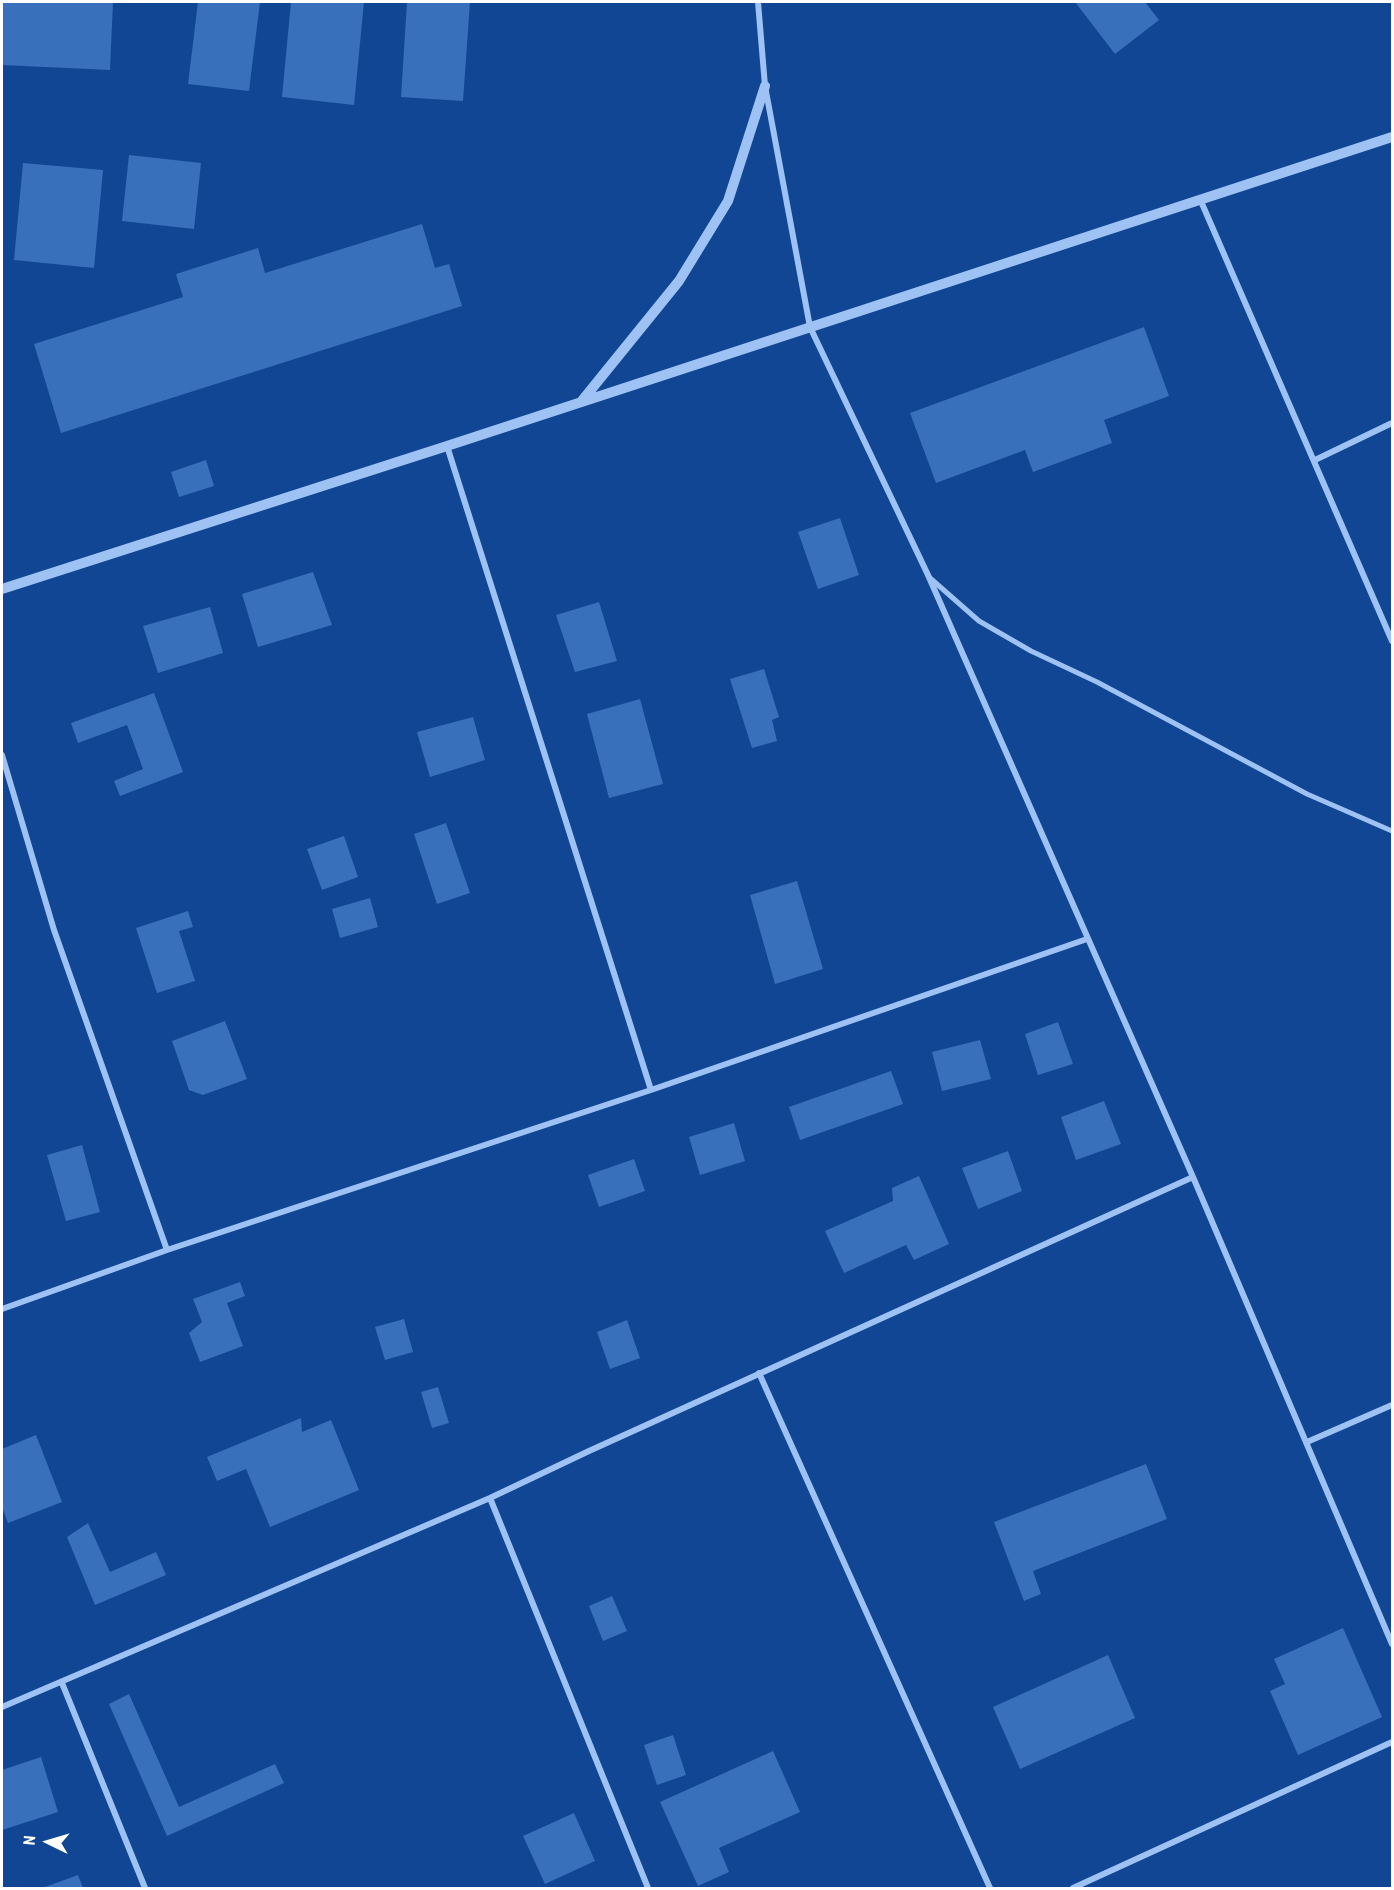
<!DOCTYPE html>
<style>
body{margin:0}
#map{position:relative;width:1394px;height:1890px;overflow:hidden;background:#104694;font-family:"Roboto Condensed",sans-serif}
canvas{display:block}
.frame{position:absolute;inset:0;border:3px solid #fff;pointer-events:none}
.north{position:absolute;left:18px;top:1812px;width:60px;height:60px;-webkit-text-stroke:4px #104694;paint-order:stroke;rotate:275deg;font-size:16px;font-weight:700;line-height:24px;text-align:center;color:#fff}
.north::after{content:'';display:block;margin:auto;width:21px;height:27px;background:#fff;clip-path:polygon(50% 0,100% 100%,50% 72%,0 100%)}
</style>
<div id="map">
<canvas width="1394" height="1890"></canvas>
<div class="frame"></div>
<div class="north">N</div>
</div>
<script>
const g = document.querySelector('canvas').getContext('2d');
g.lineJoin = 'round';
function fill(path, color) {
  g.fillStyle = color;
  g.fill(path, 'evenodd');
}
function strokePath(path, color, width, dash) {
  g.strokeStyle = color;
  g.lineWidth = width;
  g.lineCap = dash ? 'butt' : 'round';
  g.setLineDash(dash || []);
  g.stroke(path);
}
const building = new Path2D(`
 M2,2H113L110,70L2,65Z
 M198,2H260L249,91L188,84Z
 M291,2H364L354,105L282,97Z
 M407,2H470L463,101L401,97Z
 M1075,2H1145L1159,20L1115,54Z
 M129,155L201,163L194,229L122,221Z
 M23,163L103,170L94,268L14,260Z
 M422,224L435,268L449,264L462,306L61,433L34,344L183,297L176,274L258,248L265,273Z
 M1144,327L1169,396L1104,420L1112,443L1033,472L1025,450L936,483L910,413Z
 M206,460L214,486L179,497L171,472Z
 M840,518L859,575L818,589L798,532Z
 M313,572L332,625L258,647L242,594Z
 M599,602L617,661L575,672L556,615Z
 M210,607L223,653L158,673L143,626Z
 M764,669L779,717L772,720L777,741L752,748L730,679Z
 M154,693L183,772L120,796L114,781L143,769L127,725L78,743L71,723Z
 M640,699L663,784L609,798L587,714Z
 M473,717L485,760L430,777L417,732Z
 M446,823L470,893L437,904L414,834Z
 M344,836L358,877L322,890L307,849Z
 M797,881L823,969L775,984L750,895Z
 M370,898L378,927L340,938L332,909Z
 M188,911L193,927L179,931L195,981L157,993L136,928Z
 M225,1021L247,1079L203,1095L189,1090L172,1041Z
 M1058,1022L1073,1064L1038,1075L1025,1034Z
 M980,1040L991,1079L942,1091L932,1052Z
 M891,1071L903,1104L800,1140L789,1107Z
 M1104,1101L1121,1144L1076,1160L1061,1117Z
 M734,1123L745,1161L700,1175L689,1137Z
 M82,1145L100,1212L66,1221L47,1155Z
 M1008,1151L1022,1191L978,1209L962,1168Z
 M634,1159L645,1191L599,1207L588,1175Z
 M919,1176L949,1244L914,1260L906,1245L844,1273L825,1231L893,1201L892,1188Z
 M240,1282L245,1296L227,1303L243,1346L200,1362L189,1333L202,1322L193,1299Z
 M404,1319L413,1352L385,1360L375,1327Z
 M627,1320L640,1358L610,1369L597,1332Z
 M438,1387L449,1423L432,1428L421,1392Z
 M301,1418L302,1432L331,1420L359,1490L270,1527L246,1469L217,1481L207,1457Z
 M36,1435L62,1502L8,1523L2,1507V1449Z
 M1146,1464L1167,1519L1033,1571L1041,1594L1024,1601L994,1522Z
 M88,1523L110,1572L156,1552L166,1575L95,1605L67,1537Z
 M612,1596L627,1631L603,1641L589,1606Z
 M1343,1628L1382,1717L1298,1755L1270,1691L1285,1684L1274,1659Z
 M1108,1655L1135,1718L1020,1769L993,1707Z
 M129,1694L179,1807L275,1764L284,1783L167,1836L109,1704Z
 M673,1735L686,1775L657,1785L644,1745Z
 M773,1751L800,1812L719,1848L729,1872L698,1886L660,1802Z
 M41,1757L58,1812L2,1830V1770Z
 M574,1813L595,1861L545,1884L523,1836Z
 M78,1875L83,1888H42Z`);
const pedestrian = new Path2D(`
 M930,578L979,621L1031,651L1097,682L1307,794L1392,831`);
const minor = new Path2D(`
 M758,2L765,86L810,327L928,575L1193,1177L1392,1644
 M1200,199L1392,641
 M447,446L651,1090
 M1315,460L1392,423
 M2,755L54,930L167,1250
 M2,1309L167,1250L651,1090L1087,939
 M759,1373L990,1888
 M1307,1442L1392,1405
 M490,1498L648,1888
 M62,1683L145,1888
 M2,1707L490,1498L589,1451L1193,1177
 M1073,1888L1392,1742`);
const tertiary = new Path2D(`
 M581,402L679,281L728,201L765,86
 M2,589L447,446L1392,137`);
fill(building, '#3970bc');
strokePath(pedestrian, '#9ec2f3', 5);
strokePath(minor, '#9ec2f3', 6);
strokePath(tertiary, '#9ec2f3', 10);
</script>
